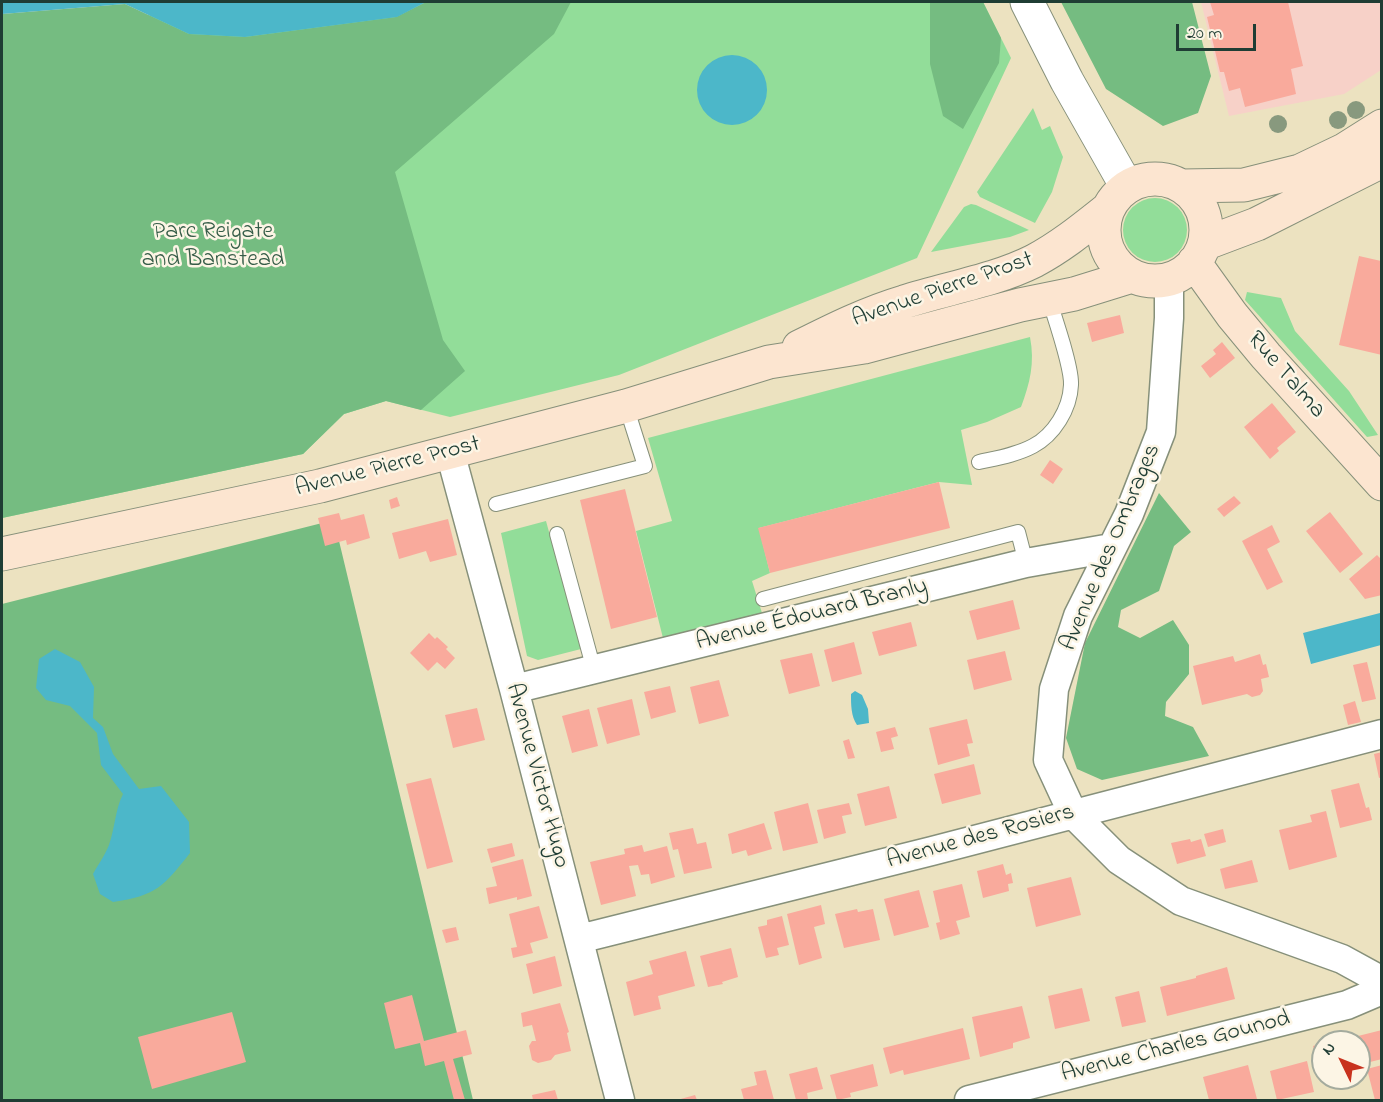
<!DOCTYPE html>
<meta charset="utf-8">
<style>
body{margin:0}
#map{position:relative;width:1383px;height:1102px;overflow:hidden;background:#ece2c0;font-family:"Indie Flower",sans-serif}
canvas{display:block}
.frame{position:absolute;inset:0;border:3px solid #1f3d34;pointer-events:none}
.north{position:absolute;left:1311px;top:1030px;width:60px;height:60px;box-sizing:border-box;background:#fcf5e5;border:2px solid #a4ab9e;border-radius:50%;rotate:313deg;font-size:16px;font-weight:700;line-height:24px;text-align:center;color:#1f3d34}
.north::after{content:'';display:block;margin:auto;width:21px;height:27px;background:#c8321e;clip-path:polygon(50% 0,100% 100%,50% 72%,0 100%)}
.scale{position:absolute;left:1176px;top:24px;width:80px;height:27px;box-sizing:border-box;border:3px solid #1f3d34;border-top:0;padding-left:8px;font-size:18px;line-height:21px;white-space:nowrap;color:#1f3d34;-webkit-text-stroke:4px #fcf5e5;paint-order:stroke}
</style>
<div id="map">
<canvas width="1383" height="1102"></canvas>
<div class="frame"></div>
<div class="north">N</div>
<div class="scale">20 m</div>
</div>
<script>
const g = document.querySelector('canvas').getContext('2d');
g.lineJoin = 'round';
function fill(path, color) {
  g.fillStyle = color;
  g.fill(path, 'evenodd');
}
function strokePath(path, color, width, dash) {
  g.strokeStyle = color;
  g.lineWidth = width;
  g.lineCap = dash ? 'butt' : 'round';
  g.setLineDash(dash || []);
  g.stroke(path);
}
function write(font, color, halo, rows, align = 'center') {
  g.font = font + ' "Indie Flower",sans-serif';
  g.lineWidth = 5;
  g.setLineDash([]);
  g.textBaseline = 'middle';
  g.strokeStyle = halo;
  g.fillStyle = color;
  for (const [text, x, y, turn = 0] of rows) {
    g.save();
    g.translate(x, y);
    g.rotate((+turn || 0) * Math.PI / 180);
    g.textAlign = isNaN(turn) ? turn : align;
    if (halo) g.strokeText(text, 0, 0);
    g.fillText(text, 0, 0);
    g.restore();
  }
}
const built = new Path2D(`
 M1201,2H1381V70L1344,94L1229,116Z`);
const green = new Path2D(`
 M426,2H983L1011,58L917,258L619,375L450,417L386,401L344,414L303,454L2,518V14L396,17Z
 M1033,108L1042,130L1050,126L1063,157L1052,192L1035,223L980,197L977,192Z
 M1123 230a32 32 0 1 1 64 0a32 32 0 1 1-64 0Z
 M971,204L976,205L1029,230L1010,237L931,252L964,207Z
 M1247,292L1281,298L1295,331L1349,391L1378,435L1367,437L1245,300Z
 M1030,337C1035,363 1030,383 1021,407L987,422L961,430L972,485L939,482L759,528L770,573L752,581L762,613L663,638L636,531L672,521L648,438Z
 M546,521L581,649L538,660L527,656L501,533Z`);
const forest = new Path2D(`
 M426,2H571L554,34L395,172L443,340L465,371L421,410L386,401L344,414L303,454L2,518V14L125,4L189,34L245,37L396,17Z
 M930,2H983L1001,38L999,63L963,129L943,116L930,64Z
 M1061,2H1192L1211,76L1198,113L1163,126L1106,89Z
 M1159,493L1191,532L1174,546L1159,591L1121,610L1118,627L1140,638L1173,620L1189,645V674L1166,702L1165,716L1193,727L1209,756L1102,780L1077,769L1066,738L1085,643Z
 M334,520L473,1100H2V604Z`);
const water = new Path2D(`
 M2,2H426L397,17L245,37L189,34L125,4L2,14Z
 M697 90a35 35 0 1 1 70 0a35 35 0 1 1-70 0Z
 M1380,613L1381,645L1311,664L1303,633Z
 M55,649L80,662L94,687L93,718L103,727L113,754L139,789L161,786L189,822L190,853C164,886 156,896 113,902L100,894L93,874C98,865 105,855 109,845C115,828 115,810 123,794L101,765L97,733L70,706L46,700L36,688L39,659Z
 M855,691L862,695L868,709L869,723L857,725C851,716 851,705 851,694Z`);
const building = new Path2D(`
 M1210,2H1288L1303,66L1291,69L1296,94L1245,107L1240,88L1229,91L1224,72H1220L1207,17L1214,15Z
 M1359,256L1381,261L1382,355L1339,345Z
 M1120,315L1124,333L1092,342L1087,323Z
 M1222,342L1235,358L1210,378L1201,366L1216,354L1213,350Z
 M1272,403L1296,432L1277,448L1279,451L1270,459L1244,427Z
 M1050,460L1063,469L1053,484L1040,475Z
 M939,482L950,528L770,573L758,528Z
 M625,489L657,617L611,629L580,500Z
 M1234,496L1241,503L1224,517L1217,509Z
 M397,497L400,506L391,509L389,500Z
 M1330,512L1363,554L1340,573L1306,531Z
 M339,513L341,520L364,514L370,538L347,545L346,540L325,546L318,518Z
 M448,519L457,555L430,562L426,551L399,559L392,533Z
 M1272,525L1280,542L1267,549L1283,582L1267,590L1242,541Z
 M1377,555L1382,560V595L1365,599L1349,579Z
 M1013,600L1020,629L977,640L969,611Z
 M911,622L917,646L879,656L872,632Z
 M429,633L435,639L437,637L448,647L446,649L455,658L445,669L437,662L428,671L410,653Z
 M854,642L862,674L832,682L824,650Z
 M1005,651L1012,680L974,690L967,660Z
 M812,653L820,686L789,694L780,660Z
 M1260,654L1263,665L1266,664L1269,677L1261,679L1263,691L1260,695L1252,697L1247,694L1202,705L1193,666L1233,656L1235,662Z
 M1367,662L1376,699L1362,702L1353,665Z
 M719,680L729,716L699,724L690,687Z
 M670,686L676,712L651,719L644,692Z
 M632,699L640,735L607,744L597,708Z
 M1355,701L1361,722L1348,725L1343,705Z
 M477,708L485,740L453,748L445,715Z
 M589,709L598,746L572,753L562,716Z
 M967,719L973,743L967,744L970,756L938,765L929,728Z
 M895,727L898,736L891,738L894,749L881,752L876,732Z
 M849,739L855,758L848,759L843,741Z
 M1382,752V777L1379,778L1374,754Z
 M974,764L981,794L942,804L934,774Z
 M431,778L453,862L427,869L406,784Z
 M1359,783L1366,808L1369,807L1372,820L1340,828L1331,790Z
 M889,786L897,818L865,826L857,794Z
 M808,803L818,843L783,851L774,812Z
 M849,803L852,814L842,816L846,833L824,839L817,810Z
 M1326,811L1337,857L1289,870L1279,830L1312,822L1310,815Z
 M764,823L772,849L748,856L746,850L732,854L728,834Z
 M693,828L697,844L706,842L712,868L684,874L678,849L673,850L669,833Z
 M1223,829L1226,842L1208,847L1204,834Z
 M1190,839L1191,842L1201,839L1206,856L1177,864L1171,843Z
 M512,843L515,856L491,863L487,849Z
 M642,845L644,852L667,846L675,877L651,884L649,874L641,875L638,865L629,866L636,896L601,905L590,862L625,854L624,849Z
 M523,859L532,896L517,900V897L489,904L486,888L497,886L492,867Z
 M1252,860L1258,882L1225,889L1220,869Z
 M1003,864L1006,875L1011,873L1013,883L1008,884L1009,891L983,898L977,871Z
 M1071,877L1081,915L1036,927L1027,888Z
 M962,884L970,917L956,921L960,934L940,940L936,923L940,922L933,891Z
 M919,890L929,927L894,936L884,899Z
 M821,905L825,924L814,927L822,958L799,965L787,914Z
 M539,906L548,938L530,943L533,953L513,958L511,948L517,947L509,914Z
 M857,909L858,912L873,909L880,940L844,948L835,914Z
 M782,916L789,945L777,948L779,955L766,958L758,927L767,925V920Z
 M456,927L459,940L446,943L442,930Z
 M731,948L738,977L722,982L723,984L708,987L700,956Z
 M686,951L695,986L658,996L661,1009L634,1016L626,982L653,974L649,961Z
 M555,956L562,986L533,994L526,964Z
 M1227,967L1235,999L1167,1016L1160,987L1196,978V976Z
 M1082,988L1090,1021L1055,1029L1048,996Z
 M1139,991L1146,1022L1122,1027L1115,997Z
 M412,995L424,1041L466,1030L472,1054L453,1059L465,1100H454L444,1061L425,1066L420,1043L395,1049L384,1003Z
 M560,1003L569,1032L567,1033L571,1051L555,1055L551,1060L538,1063L532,1060L529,1046L532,1041H536L532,1025L523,1027L521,1013Z
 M1022,1006L1030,1038L1013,1043V1048L980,1057L972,1017Z
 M232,1012L246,1062L152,1089L138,1037Z
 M963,1028L970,1059L904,1075L903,1070L890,1074L883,1048Z
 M1382,1030V1059L1366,1063L1358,1036Z
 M1323,1043V1074L1320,1075L1313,1046Z
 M1307,1061L1314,1092L1277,1100L1270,1071Z
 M873,1064L878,1086L850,1093L851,1097L837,1100L830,1075Z
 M1248,1065L1257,1099L1209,1100L1203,1077Z
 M1382,1065V1100H1375L1367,1069Z
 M817,1067L823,1089L807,1093L808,1099L796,1100L789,1074Z
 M766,1070L774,1100H744L741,1089L757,1085L754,1072Z
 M555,1090L558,1100H533L532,1095Z
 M695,1095L697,1100H677Z`);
const service = new Path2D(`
 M979,462C997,458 1016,455 1033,446C1054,435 1070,409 1071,385C1072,367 1055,319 1049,299
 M496,504L645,466L626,406
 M557,534L594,670
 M763,599L1018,532L1026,563`);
const minor = new Path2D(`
 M1169,279V318L1161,432L1129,514L1078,616L1054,689L1048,760L1073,814L1119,860L1181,901L1342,959L1382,981
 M450,452L514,689L620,1100
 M514,689L1026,563L1111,548
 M579,939L932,851L1382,734
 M969,1100L1347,1005L1382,990`);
const tertiary = new Path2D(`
 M1027,2L1067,81L1127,187`);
const secondary = new Path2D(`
 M1104 230a51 51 0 1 1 102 0a51 51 0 1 1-102 0Z
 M1182,186L1244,185L1300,171L1344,150L1382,126
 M1204,244L1257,224L1382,161
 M1194,262L1232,315L1266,356L1382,484
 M799,347C833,330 867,313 904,302C947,288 994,281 1034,261C1062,246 1085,227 1109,208
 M2,554L320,486L626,406L769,362L864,347L1020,305L1074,294L1132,276`);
const trees = [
 [1356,110],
 [1338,120],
 [1278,124]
];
const parkNames = [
 ["Parc Reigate",213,233],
 ["and Banstead",213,261]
];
const streetNames = [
 ["Avenue Pierre Prost",943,291,-19],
 ["Rue Talma",1285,376,49],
 ["Avenue Pierre Prost",388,468,-14],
 ["Avenue des Ombrages",1112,548,-67],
 ["Avenue Édouard Branly",812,616,-14],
 ["Avenue Victor Hugo",536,776,75],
 ["Avenue des Rosiers",981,838,-15],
 ["Avenue Charles Gounod",1176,1048,-14]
];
fill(built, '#f7d1c8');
fill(green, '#92dd99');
fill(forest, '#75bc81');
fill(water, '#4cb7c9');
fill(building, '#f9aa9c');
strokePath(service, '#86907a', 16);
strokePath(minor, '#86907a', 31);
strokePath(tertiary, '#86907a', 35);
strokePath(secondary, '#86907a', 35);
strokePath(service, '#fff', 14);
strokePath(minor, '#fff', 28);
strokePath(tertiary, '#fff', 33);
strokePath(secondary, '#fce5d0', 33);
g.fillStyle = '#88997e';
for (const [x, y] of trees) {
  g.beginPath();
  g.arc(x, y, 9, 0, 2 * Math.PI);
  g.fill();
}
write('24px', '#365d48', '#fcf5e5', parkNames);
write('24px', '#1f3d34', '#fcf5e5', streetNames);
</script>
